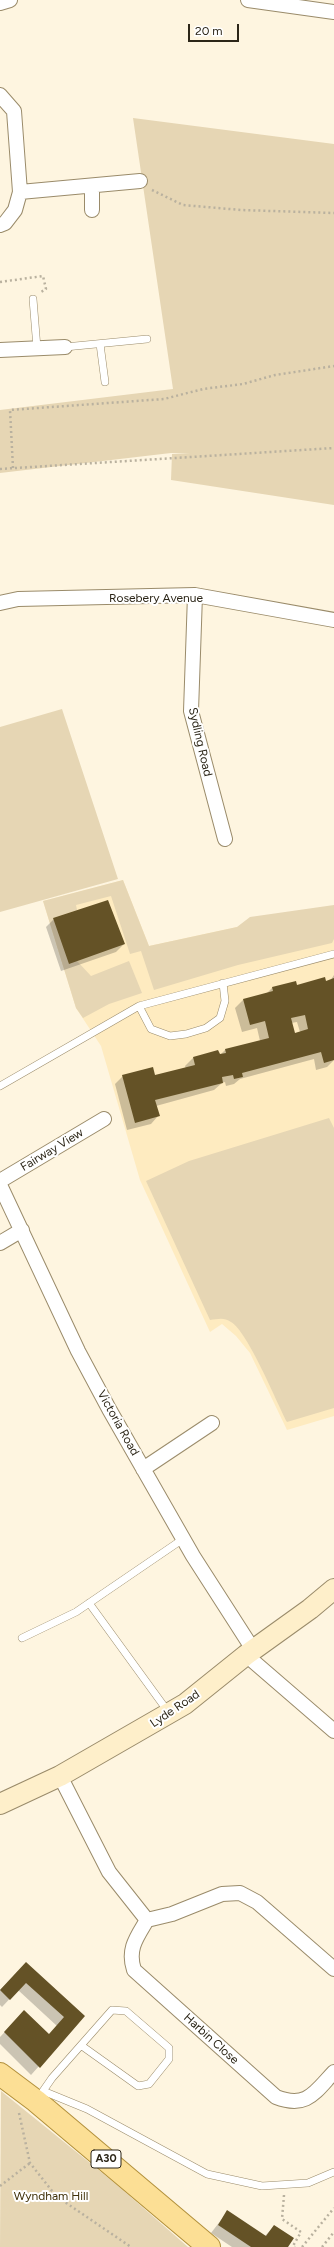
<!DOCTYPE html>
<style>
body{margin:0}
#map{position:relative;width:334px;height:2247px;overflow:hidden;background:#fef5e0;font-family:Figtree,sans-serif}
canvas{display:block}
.scale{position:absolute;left:188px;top:24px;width:51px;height:18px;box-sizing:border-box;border:2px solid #2c2618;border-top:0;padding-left:5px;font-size:12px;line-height:14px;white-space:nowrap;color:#2c2618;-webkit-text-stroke:3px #fff;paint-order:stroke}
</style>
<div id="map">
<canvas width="334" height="2247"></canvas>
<div class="scale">20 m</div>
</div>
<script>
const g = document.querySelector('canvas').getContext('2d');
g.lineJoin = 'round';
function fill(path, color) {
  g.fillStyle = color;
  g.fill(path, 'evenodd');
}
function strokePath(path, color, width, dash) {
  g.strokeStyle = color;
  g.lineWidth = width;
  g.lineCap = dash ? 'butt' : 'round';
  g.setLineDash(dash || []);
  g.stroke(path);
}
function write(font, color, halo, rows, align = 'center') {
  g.font = font + ' Figtree,sans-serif';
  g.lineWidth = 4;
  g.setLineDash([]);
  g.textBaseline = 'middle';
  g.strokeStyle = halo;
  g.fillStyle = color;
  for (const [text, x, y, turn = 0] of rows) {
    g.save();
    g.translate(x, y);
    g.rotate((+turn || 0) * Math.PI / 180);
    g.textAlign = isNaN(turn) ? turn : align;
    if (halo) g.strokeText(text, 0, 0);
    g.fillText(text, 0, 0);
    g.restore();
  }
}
const built = new Path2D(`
 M123,880L149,946L334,906V1416L287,1430L250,1353L236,1336L222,1324L210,1332L140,1180L101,1046L76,1008L43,901Z`);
const green = new Path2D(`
 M133,118L334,144V505L171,480L172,454L190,453H171L0,473V410L173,389Z
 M62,709L118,879L0,912V727Z
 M123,880L149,946L237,927L250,917L334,905V939L332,943L238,965L154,990L141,951L130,954L111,896L76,905L77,910L53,918L77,961L91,976L129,961L142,993L109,1004L83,1018L76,1008L43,901Z
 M329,1118L334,1128V1408L287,1422C276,1401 248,1332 231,1322C224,1317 218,1319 210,1320L146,1181L189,1161Z
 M1,2091L116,2184L188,2247H0Z`);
const shadow = new Path2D(`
 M54,919L124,944L116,952L61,971L46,927Z
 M334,975V1060L327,1067L316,1070L314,1059L240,1079L234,1084L226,1086L225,1082L222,1083L214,1090L156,1106L158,1116L151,1124L127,1130L115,1084L123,1076L155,1077L186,1069L185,1066L193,1058L220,1055L225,1050L260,1041L257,1028L242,1032L235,1008L243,1000L266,994L272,988L295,982L296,986L330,981ZM297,1022L300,1032L294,1034L291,1023Z
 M18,1971L84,2016L31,2075L0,2044V2037L16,2020L49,2035L57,2026L18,1990L2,2007L0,2005V1990Z
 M228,2211L265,2236L274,2226L287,2247H232L211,2233Z`);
const building = new Path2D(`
 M108,900L125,944L69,964L53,918Z
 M325,977L326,981L334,978V1060L324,1063L321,1052L242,1073L243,1077L234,1079L233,1075L222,1077L223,1083L155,1100L160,1116L135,1123L122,1075L153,1067L155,1075L195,1065L193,1057L218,1050L220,1054L226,1053L225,1049L269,1038L265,1021L250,1025L243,999L273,991L272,987L296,981L297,985ZM305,1015L308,1029L295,1033L291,1018Z
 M26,1962L85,2016L40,2068L4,2032L24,2010L49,2034L64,2017L26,1983L10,2000L0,1990Z
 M227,2210L266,2236L274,2225L294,2238L288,2247H251L218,2225Z`);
const path = new Path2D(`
 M152,190L183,205L241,210L334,213
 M0,282L43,276L46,289L41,292
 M13,468L10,410L164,399L203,389L243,384L275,375L334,366
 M0,469L334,448
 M19,2113L30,2163L56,2196L131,2247
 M0,2186L30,2163
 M284,2195L282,2219L301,2232L293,2246L295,2247
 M302,2247L334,2208
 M322,2247L334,2232`);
const lane = new Path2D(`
 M33,299L37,348
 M100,344L105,382
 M65,347L147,339
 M139,1006L151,1029L170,1036L186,1034L206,1028L220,1018L225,1001L223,983
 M0,1086L139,1006L334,954
 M89,1603L169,1713
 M22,1638L76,1612L183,1539
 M43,2091L52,2078L112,2010L126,2011L169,2048V2059L149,2084L138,2086L82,2046
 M38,2099L43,2091L87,2109L207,2174L262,2186L308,2183L334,2172`);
const street = new Path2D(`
 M248,0L334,12
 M0,3L10,0
 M0,95L14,111L20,192L15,210L5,223L0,225
 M92,187V210
 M20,192L140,181
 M0,350L65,347
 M195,595L191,711L225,839
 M0,603L18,599L195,595L334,620
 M0,1181L104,1119
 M0,1185L78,1351L109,1409L193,1556L254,1651
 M0,1243L22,1230
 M143,1469L212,1423
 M246,1655L334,1731
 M60,1776L109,1872L147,1920
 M334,1969L257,1902L240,1893L222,1894L172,1914L147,1920C137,1937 127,1949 134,1970L276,2097C307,2109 315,2092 334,2072`);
const secondary = new Path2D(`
 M0,1804L60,1776L185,1704L246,1655L310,1609L334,1589`);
const primary = new Path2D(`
 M0,2074L36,2101L209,2247`);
const shields = [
 [106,2159,30]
];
const shieldNames = [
 ["A30",106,2159]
];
const streetNames = [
 ["Rosebery Avenue",156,598],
 ["Sydling Road",200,742,77],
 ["Fairway View",52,1150,-31],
 ["Victoria Road",118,1423,61],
 ["Lyde Road",175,1709,-34],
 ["Harbin Close",211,2039,42]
];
const parkNames = [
 ["Wyndham Hill",51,2196]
];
fill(built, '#feebc0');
fill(green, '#e6d6b4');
fill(shadow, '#0003');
fill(building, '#645226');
strokePath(lane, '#9a8b6a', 8);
strokePath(street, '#9a8b6a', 16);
strokePath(secondary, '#9a8b6a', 22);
strokePath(primary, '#b2903b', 24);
strokePath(path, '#b9b19f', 2.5, [2, 3]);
strokePath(lane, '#fff', 7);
strokePath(street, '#fff', 14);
strokePath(secondary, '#feefca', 20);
strokePath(primary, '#fcdf95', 22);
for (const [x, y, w] of shields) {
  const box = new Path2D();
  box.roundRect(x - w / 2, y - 9, w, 18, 3);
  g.fillStyle = '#fff';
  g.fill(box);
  strokePath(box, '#2c2618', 1);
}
write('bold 11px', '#2c2618', null, shieldNames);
write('12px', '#2c2618', '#fff', streetNames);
write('12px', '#41320b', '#fff', parkNames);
</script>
